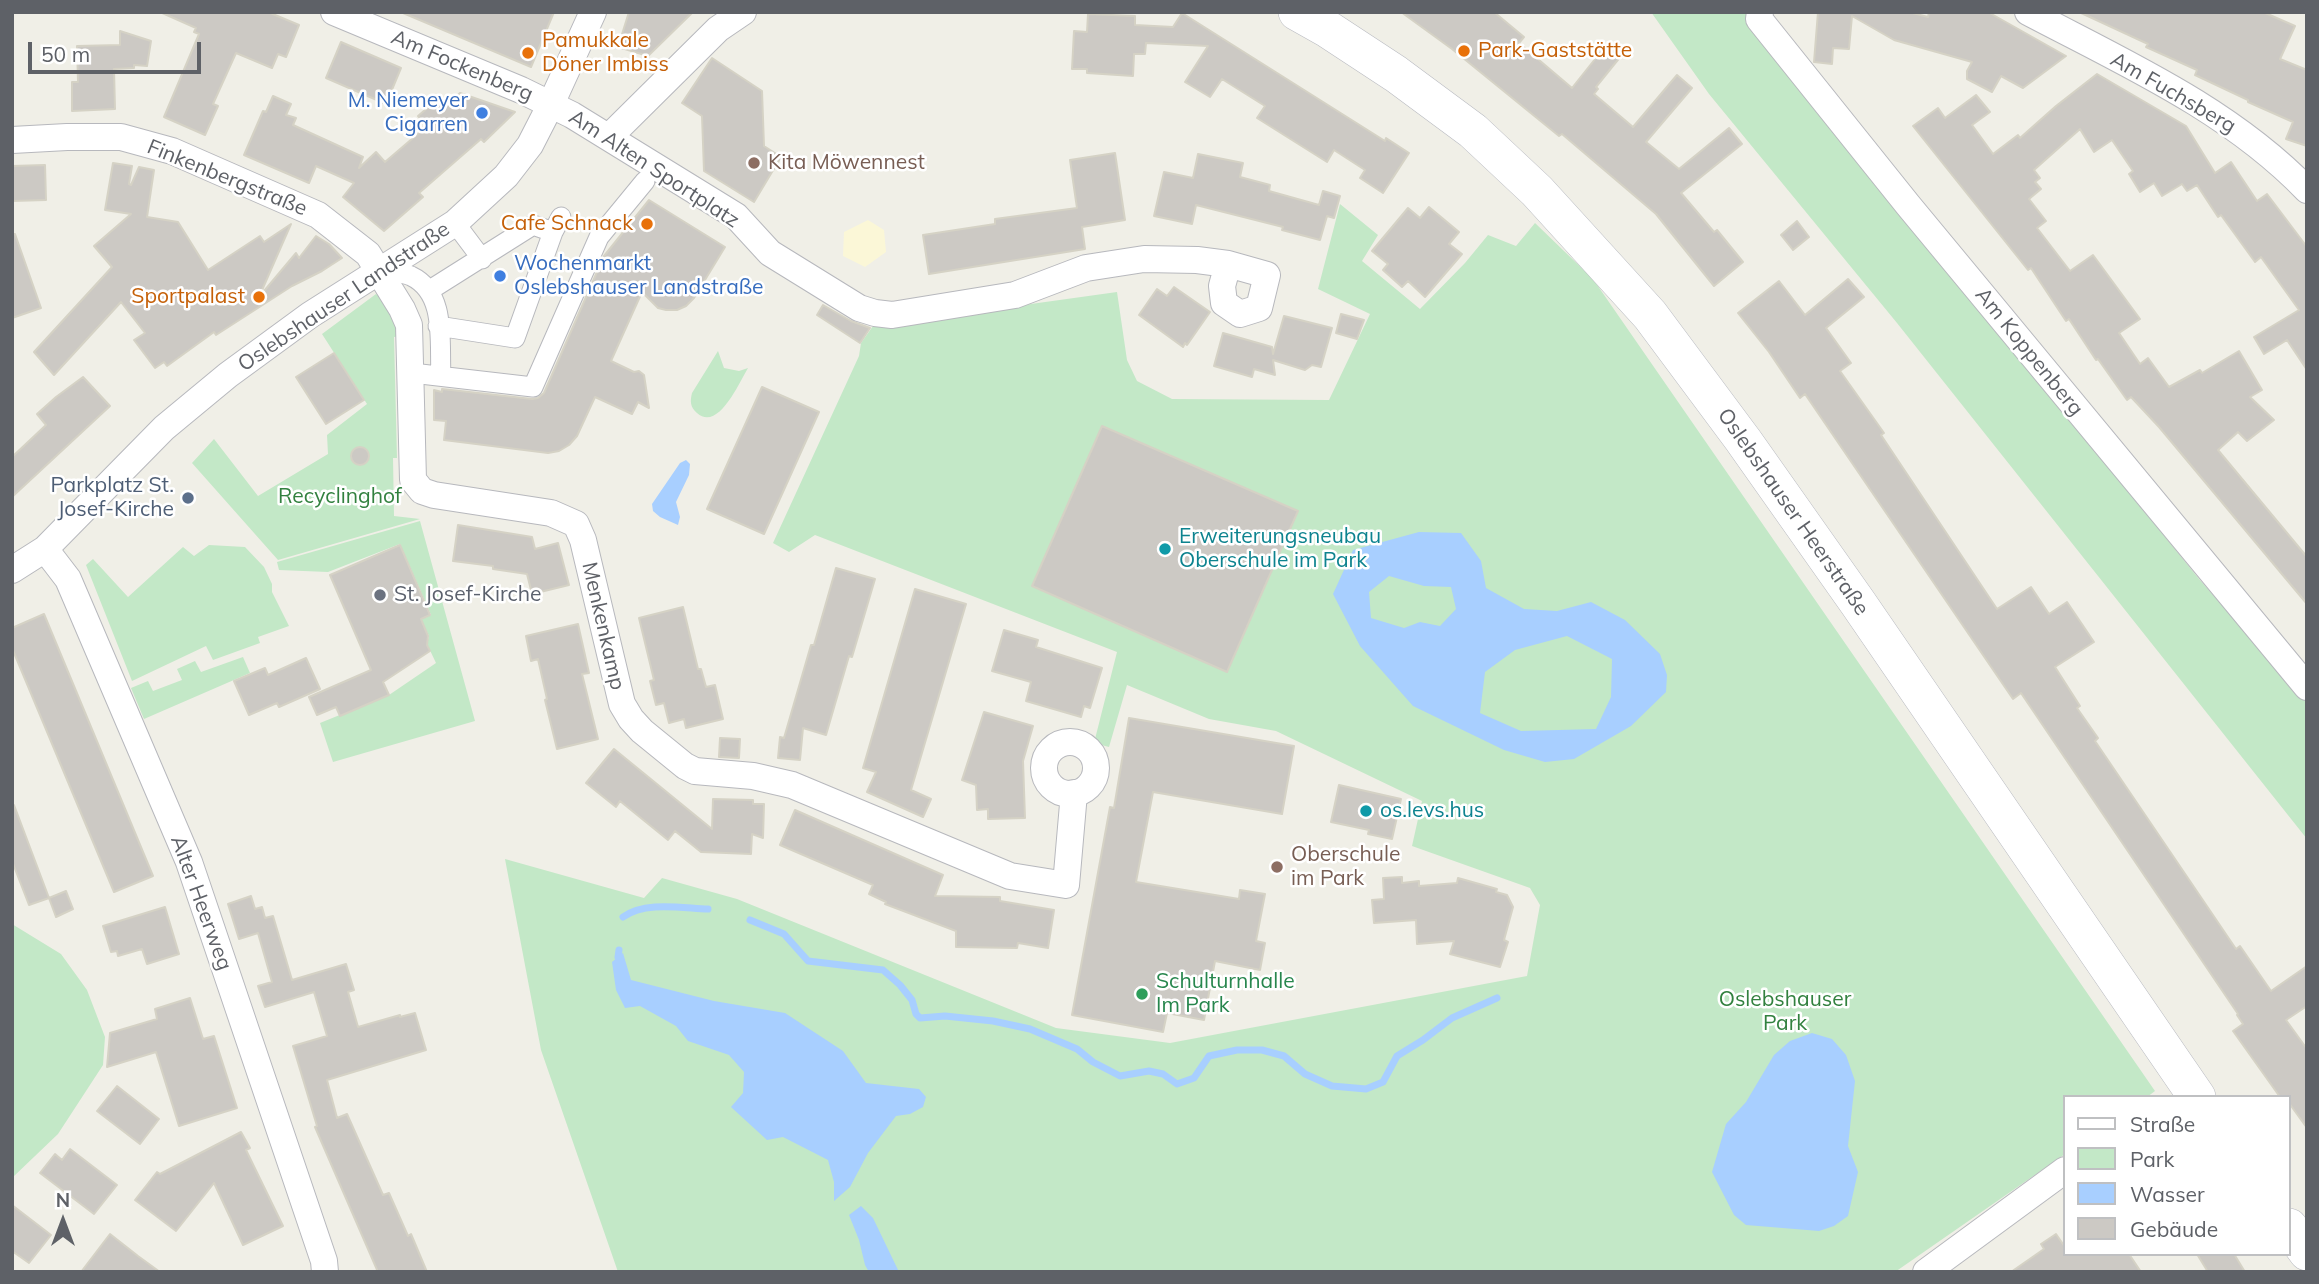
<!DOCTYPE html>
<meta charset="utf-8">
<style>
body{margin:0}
#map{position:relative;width:2319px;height:1284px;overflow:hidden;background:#f0efe7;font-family:Mulish,sans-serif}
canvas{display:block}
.frame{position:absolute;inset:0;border:14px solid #5e6167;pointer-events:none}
.legend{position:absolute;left:2063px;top:1095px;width:228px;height:161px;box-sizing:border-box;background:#fff;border:2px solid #bfc0c2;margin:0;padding:9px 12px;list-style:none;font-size:21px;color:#5e6167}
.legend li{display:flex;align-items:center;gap:14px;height:35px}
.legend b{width:35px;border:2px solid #bfc0c2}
.north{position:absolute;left:28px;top:1186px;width:70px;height:70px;-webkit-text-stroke:5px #fff;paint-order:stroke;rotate:0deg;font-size:19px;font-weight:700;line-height:28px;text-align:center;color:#5e6167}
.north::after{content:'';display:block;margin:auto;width:24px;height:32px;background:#5e6167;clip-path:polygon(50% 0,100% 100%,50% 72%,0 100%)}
.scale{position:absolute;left:28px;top:42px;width:173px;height:32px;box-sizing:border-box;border:4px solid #5e6167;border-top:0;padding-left:9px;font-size:21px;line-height:24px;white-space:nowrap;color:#5e6167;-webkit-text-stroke:5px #fff;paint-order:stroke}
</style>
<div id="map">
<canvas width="2319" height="1284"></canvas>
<div class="frame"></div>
<ul class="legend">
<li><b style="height:9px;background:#fff"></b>Straße</li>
<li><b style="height:19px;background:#c3e8c7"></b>Park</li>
<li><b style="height:19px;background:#a8cfff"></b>Wasser</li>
<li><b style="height:19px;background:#ccc9c4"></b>Gebäude</li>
</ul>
<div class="north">N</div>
<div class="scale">50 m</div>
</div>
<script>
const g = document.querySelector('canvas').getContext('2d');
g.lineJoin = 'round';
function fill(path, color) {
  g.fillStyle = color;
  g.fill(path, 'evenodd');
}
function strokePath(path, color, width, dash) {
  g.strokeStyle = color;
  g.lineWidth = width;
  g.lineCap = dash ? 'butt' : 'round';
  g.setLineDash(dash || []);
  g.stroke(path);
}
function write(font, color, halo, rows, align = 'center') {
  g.font = font + ' Mulish,sans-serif';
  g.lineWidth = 5;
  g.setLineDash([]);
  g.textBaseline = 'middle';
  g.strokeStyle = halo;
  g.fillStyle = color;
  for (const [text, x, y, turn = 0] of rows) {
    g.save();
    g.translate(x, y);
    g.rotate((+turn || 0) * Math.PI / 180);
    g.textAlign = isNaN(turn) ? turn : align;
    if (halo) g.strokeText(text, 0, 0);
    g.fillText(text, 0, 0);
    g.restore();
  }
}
const green = new Path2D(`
 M1651,12H1750L1935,251L2199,579L2307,701V839L1897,323L1709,94Z
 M1340,204L1378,235L1362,261L1420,309L1465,263L1488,235L1516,246L1535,223L1593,279L2155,1091L2147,1097H2065V1154L1895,1272H618L541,1050L505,859L644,898L662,878L737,899L1056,1028L1170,1043L1527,976L1540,905L1530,888L1412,846L1422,801L1276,731L1209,719L1127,685L1109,747L1094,743L1117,652L815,535L789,552L773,543L859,356L861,343L873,326L1117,292L1127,360L1137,381L1172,399L1329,400L1370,314L1318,289Z
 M376,294L385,302L402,336L394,337L397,458H393L394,516L420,519L278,560L192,463L214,439L258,496L328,454L327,435L367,404L322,334Z
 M718,351L724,368L739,371L748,368C739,383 718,432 697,413C690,407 690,401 692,393Z
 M420,521L475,721L333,762L320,723L389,695L436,663L427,644L429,636L426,630L420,628L418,621L431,615L400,544L328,572L279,570L277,562Z
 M209,545L245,547L264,567L272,584V592L289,626L258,637L260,643L213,660L206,646L132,681L86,565L93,559L128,597L183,547L194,556Z
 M243,657L250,673L144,719L131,688L148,681L153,691L182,680L177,669L195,661L201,672Z
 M12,924L61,954L87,990L105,1037L103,1065L58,1134L12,1178Z`);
const sand = new Path2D(`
 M868,220L884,230L886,252L865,267L843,256L844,232Z`);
const water = new Path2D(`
 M686,460L690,464L689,475L676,502L680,517L678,525L660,517L653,511L652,504L680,463Z
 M1419,532L1461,533L1481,561L1486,588L1524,609L1557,611L1591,602L1625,620L1660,654L1667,675L1666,692L1631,726L1574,759L1545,762L1504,750L1413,706L1360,646L1333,594L1353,550ZM1389,576L1424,586L1451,587L1456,609L1440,626L1420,622L1404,628L1371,618L1369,592ZM1567,636L1612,659L1611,697L1596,729L1521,731L1480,713L1485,672L1515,650Z
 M623,953L631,980L714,1001L785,1013L843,1051L866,1083L919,1089L926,1097L923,1107L910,1114L896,1116L868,1153L850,1187L834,1201V1182L828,1160L783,1137L767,1140L731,1107L743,1093L744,1072L729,1055L688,1041L676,1026L640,1006L625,1008L616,990L612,962Z
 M1812,1033L1832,1039L1846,1055L1855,1081L1848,1146L1858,1172L1848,1216L1834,1226L1819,1231L1746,1225L1734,1215L1712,1172L1726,1124L1746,1102L1774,1055L1790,1041Z
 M861,1206L873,1218L899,1272H869L865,1265L859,1240L849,1215Z`);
const stream = new Path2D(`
 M623,917C645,901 681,908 708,909
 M750,920L784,934L808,961L883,970L900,985L912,1000L916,1014L920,1018L945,1016L993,1021L1030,1029L1077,1049L1093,1062L1120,1076L1149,1071L1163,1074L1177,1084L1194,1078L1209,1056L1237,1050H1262L1284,1056L1305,1074L1332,1086L1366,1089L1383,1082L1397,1056L1423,1040L1452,1018L1497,998
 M618,957L619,950`);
const building = new Path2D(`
 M160,12H268L299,25L286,57L278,54L272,68L236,53L213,104L218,106L205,135L164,117L199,34L194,32L196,28Z
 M554,12L531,67L403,13V12Z
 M629,12H693L648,56L618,47Z
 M1401,12H1494L1524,37L1519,43L1572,88L1607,44L1621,56L1596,87L1598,89L1594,94L1633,127L1677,75L1692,88L1646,142L1679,169L1729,128L1742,144L1681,193L1714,232L1717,230L1743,262L1714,286L1656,214L1562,134L1559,136L1452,49Z
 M1818,12H1909L1928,17L1929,12H1988L2066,56L2023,88L2001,76L1992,92L1967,79V71L1972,62L1894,40L1852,16L1849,49L1833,48L1832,64L1814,62Z
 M2079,12H2263L2295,26L2280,59L2307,70V146L2286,139L2293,122L2248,102V100L2195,75L2197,70L2146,47L2148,44Z
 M1182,13L1385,141L1386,138L1409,153L1383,193L1360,178L1365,170L1334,150L1327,162L1257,118L1265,106L1222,79L1210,97L1185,82L1208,46L1146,43L1145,54H1134L1133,76L1087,73V69H1072L1074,31L1087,32L1088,14L1135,16V25L1173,27Z
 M120,31L151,41L147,66L134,65V68L114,69L115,109L72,111V82H78L77,46L120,45Z
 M341,42L401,68L386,104L326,78Z
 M712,58L762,91L764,146L781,157L754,202L704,171L702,116L682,103Z
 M2097,74L2186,126L2215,173L2231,162L2257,201L2267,194L2307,247V370L2287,340L2264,354L2254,337L2299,310L2261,257L2255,262L2221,215L2218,217L2197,185L2187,191L2182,184L2162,196L2154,183L2140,192L2129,174L2133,171L2112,140L2094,152L2080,129L2034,170L2040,178L2035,182L2041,189L2029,199L2046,221L2037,228L2070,271L2093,255L2140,319L2119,333L2140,364L2148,358L2169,387L2200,370L2202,373L2239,351L2262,390L2250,397L2274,420L2247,441L2238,432L2218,450L2307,557V604L2159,427L2131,397L2127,400L2098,359L2096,360L2069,319L2066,321L2031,268L2028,270L1913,126L1938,108L1945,118L1976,95L1990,112L1972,125L1993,154L2018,135L2020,138L2056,106Z
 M460,93L515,112L484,142L481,139L419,193L423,197L384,231L343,197L354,183L316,166L309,183L244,155L263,111L266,112L273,96L291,104L286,115L296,118L293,125L363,157L359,168L376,152L385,162L427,126L418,116L440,97L448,105Z
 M1115,153L1125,220L1082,227L1085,249L929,274L923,235L995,224V219L1077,208L1070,160Z
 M1198,154L1243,163L1240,177L1270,185L1269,191L1319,205L1323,191L1340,196L1334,218L1327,216L1320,240L1282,230L1283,227L1196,205L1192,224L1154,216L1164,172L1193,178Z
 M113,163L132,166L129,184L131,185L139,167L154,170L147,217L178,222L208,270L260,236L264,242L291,224L259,297L296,253L299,258L316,236L329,244L342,258L322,271L292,286L216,335L214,332L167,366L164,362L155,368L134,340L145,333L121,302L54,375L34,352L112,267L94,246L131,214L105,210Z
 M45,165L46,200L12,201V166Z
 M649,200L725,247L694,298L686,306L677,310H666L658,308L642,292L611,361L634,372L639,371L644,375L649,408L638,402L632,414L595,397L577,436L569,445L559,451L548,453L444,440L446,421L434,420V390L442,392V389L532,399L538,398L544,393L604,256Z
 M1429,207L1459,232L1449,244L1462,254L1425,297L1408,281L1402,287L1383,270L1388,264L1372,251L1408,208L1420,218Z
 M1797,221L1809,237L1793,250L1781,235Z
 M12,234H15L41,308L12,318Z
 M1848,279L1864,297L1826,328L1851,363L1840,371L1884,433L1881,435L1997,609L2031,587L2049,614L2067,602L2094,642L2055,667L2080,706L2077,708L2098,738L2095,741L2236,949L2240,946L2271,991L2307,966V1006L2286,1020L2307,1049V1128L2289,1103V1097H2280L2233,1031L2243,1024L2237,1015L2238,1014L2021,693L2013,699L1805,394L1800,398L1769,352L1738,313L1779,281L1805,315Z
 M1174,287L1210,312L1187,345L1185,343L1183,347L1139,315L1157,289L1167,296Z
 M823,305L851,321L870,328L860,343L817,315Z
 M1341,314L1364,320L1357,339L1336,333Z
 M1284,316L1332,328L1321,367L1312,365L1305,370L1273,360L1275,375L1254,369L1252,377L1214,366L1223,333L1272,347L1273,354Z
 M334,353L364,400L326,424L296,377Z
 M83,377L110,406L12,497V457L46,425L37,414L56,397Z
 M762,387L819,412L764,534L707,509Z
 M1102,426L1298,511L1227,672L1032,586Z
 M351 456a9 9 0 1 1 18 0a9 9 0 1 1-18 0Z
 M458,525L532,537L535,549L558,543L569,585L532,594L527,574L493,569V566L453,561Z
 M400,545L430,615L421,619L428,636L427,645L430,651L383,682L389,695L340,716L336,707L317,715L309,697L371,670L330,575Z
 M836,568L875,579L852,657L849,656L826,735L803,728L800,760L778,758L780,737L784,738L811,645H814Z
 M915,589L966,604L911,790L931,799L923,817L867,792L876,772L863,768Z
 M683,607L698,669H701L706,687L715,685L723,719L686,728L684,719L669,723L664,703L656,705L650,681L654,680L639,618Z
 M44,614L153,876L114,892L12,648V628Z
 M578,624L589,673L582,674L598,739L557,749L545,700L547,699L538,659L531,661L526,636Z
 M1004,630L1038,640L1036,647L1102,668L1090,708L1084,706L1081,717L1026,701L1031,682L992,671Z
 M306,658L320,689L279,707L277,703L249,715L234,681L265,668L268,675Z
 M984,712L1033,726L1023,761L1025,818L988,819V809L977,810L976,785L962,780Z
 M1129,718L1294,746L1282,814L1153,792L1136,882L1239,899L1240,890L1265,894L1256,941L1265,943L1260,970L1215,961L1204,1020L1167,1013L1163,1032L1072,1015L1110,807L1114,808Z
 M720,738L740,739L739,758L719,757Z
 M614,749L712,829L713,799L753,800V804H764L763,838L752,834L751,854L701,852L675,831L668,840L620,801L616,807L586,783Z
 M1339,785L1401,799L1392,839L1368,834L1369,830L1331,822Z
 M12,805H14L49,898L29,905L12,861Z
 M795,810L943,875L935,896L1000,897V901L1054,910L1048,948L1018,943L1017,948L956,947V931L885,904L886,902L869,894L873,885L780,845Z
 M1402,877V883L1419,881V886L1457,883L1458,878L1497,889L1496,892L1507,895L1513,907L1504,940L1508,942L1500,967L1450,954L1454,941L1417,944L1416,920L1374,923L1372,900L1384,899L1383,878Z
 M66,891L73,909L56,917L49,898Z
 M251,896L255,909L262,907L265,918L273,916L292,980L346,964L354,990L348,992L358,1027L400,1015V1017L415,1013L426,1050L327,1080L337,1118L347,1114L383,1195L389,1193L408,1236L411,1234L427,1272H378L315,1127L317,1126L293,1046L327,1036L314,992L265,1007L258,986L272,982L258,933L239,939L228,904Z
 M165,907L179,954L147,964L142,949L118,956L117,951L111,952L103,926Z
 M190,998L203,1039L214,1036L237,1108L179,1126L156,1052L107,1067L110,1033L157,1019L155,1009Z
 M117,1086L159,1119L140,1144L97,1111Z
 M241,1132L250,1148L246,1150L283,1226L243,1245L214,1183L176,1231L135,1200L157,1172L160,1174Z
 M70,1149L117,1185L94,1214L40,1173L55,1154L62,1160Z
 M12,1205L51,1235L29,1263L12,1251Z
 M110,1234L138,1256L160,1272H81Z
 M2056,1234L2065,1247V1254H2129L2141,1272H2011L2044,1249L2041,1244Z
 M2197,1254H2234L2245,1272H2208Z`);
const pedestrian = new Path2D(`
 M455,223L482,259
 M378,270C388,272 402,272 411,276C447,293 439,342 441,375
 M430,290L533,225L553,232L561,217
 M438,326L515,338L553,232
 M412,373L533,387L599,237L645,181`);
const minor = new Path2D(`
 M334,12L521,90L572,115L736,216L770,253L859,308L875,313L892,315L1015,295L1086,268L1144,259L1197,260L1228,264L1267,275L1259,308L1240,314L1224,303L1222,286L1228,264
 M1760,12L1759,19L1908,205L2307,687
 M2028,12C2125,63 2230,110 2307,190
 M609,137L718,29L743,12
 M12,140L67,137H121L172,151L318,215L368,254L402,309L409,325L413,480L422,491L434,495L551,513L576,524L583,540L622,704L631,719L642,731L685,766L695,771L753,776L792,785L1010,876L1066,885L1074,793
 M45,549L68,579L189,862L324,1261L325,1272
 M12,570L45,549L164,428L228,375L310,315L455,223L506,176L530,145L551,104L593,12
 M1044 768a26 26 0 1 1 52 0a26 26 0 1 1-52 0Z
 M1926,1272L2065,1170`);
const secondary = new Path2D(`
 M1297,12L1329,30L1396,74L1473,131L1537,191L1650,315L1743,440L1858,603L2197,1097
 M2289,1227L2307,1252`);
const markers = [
 [1464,51,7,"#e8710a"],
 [528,53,7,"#e8710a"],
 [482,113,7,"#3f7fe0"],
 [754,163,7,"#8d6e63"],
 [647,224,7,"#e8710a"],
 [500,276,7,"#3f7fe0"],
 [259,297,7,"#e8710a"],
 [188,498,7,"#5c6f8a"],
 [1165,549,7,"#0f9aa8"],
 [380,595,7,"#6b7280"],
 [1366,811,7,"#0f9aa8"],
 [1277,867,7,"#8d6e63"],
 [1142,994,7,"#2e9e5b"]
];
const foodNames = [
 ["Pamukkale",542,41],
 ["Döner Imbiss",542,65],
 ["Park-Gaststätte",1478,51],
 ["Cafe Schnack",633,224,"right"],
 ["Sportpalast",245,297,"right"]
];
const streetNames = [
 ["Am Fockenberg",462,66,23],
 ["Am Fuchsberg",2173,93,30],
 ["Am Alten Sportplatz",654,169,33],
 ["Finkenbergstraße",227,178,22],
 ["Oslebshauser Landstraße",344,297,-34],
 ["Am Koppenberg",2029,352,51],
 ["Oslebshauser Heerstraße",1793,512,55],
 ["Menkenkamp",603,626,77],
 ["Alter Heerweg",201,903,70]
];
const shopNames = [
 ["M. Niemeyer",468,101],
 ["Cigarren",468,125],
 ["Wochenmarkt",514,264,"left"],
 ["Oslebshauser Landstraße",514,288,"left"]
];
const educationNames = [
 ["Kita Möwennest",768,163],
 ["Oberschule",1291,855],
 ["im Park",1291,879]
];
const serviceNames = [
 ["Parkplatz St.",174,486],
 ["Josef-Kirche",174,510]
];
const parkNames = [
 ["Recyclinghof",340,497],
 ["Oslebshauser",1785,1000],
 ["Park",1785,1024]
];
const cultureNames = [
 ["Erweiterungsneubau",1179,537],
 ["Oberschule im Park",1179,561],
 ["os.levs.hus",1380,811]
];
const worshipNames = [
 ["St. Josef-Kirche",394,595]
];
const leisureNames = [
 ["Schulturnhalle",1156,982],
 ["Im Park",1156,1006]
];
fill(green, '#c3e8c7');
fill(sand, '#fbf7d7');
fill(water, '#a8cfff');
strokePath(stream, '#a8cfff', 7);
fill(building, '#ccc9c4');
strokePath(building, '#d5d2c5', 2);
strokePath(pedestrian, '#b7b8bd', 21);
strokePath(minor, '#b7b8bd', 28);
strokePath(secondary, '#b8bac0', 38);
strokePath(pedestrian, '#fff', 19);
strokePath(minor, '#fff', 26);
strokePath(secondary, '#fff', 37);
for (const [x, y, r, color] of markers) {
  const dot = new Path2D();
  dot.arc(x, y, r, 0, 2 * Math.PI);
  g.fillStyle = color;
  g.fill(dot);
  strokePath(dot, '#fff', 2.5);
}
write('21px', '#c56008', '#fff', foodNames, 'left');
write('21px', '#5e6167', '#fff', streetNames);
write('21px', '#366cbe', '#fff', shopNames, 'right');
write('21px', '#785e54', '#fff', educationNames, 'left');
write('21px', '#4e5e75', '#fff', serviceNames, 'right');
write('21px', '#32813f', '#fff', parkNames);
write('21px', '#0d838f', '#fff', cultureNames, 'left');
write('21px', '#5b616d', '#fff', worshipNames, 'left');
write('21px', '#27864d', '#fff', leisureNames, 'left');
</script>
